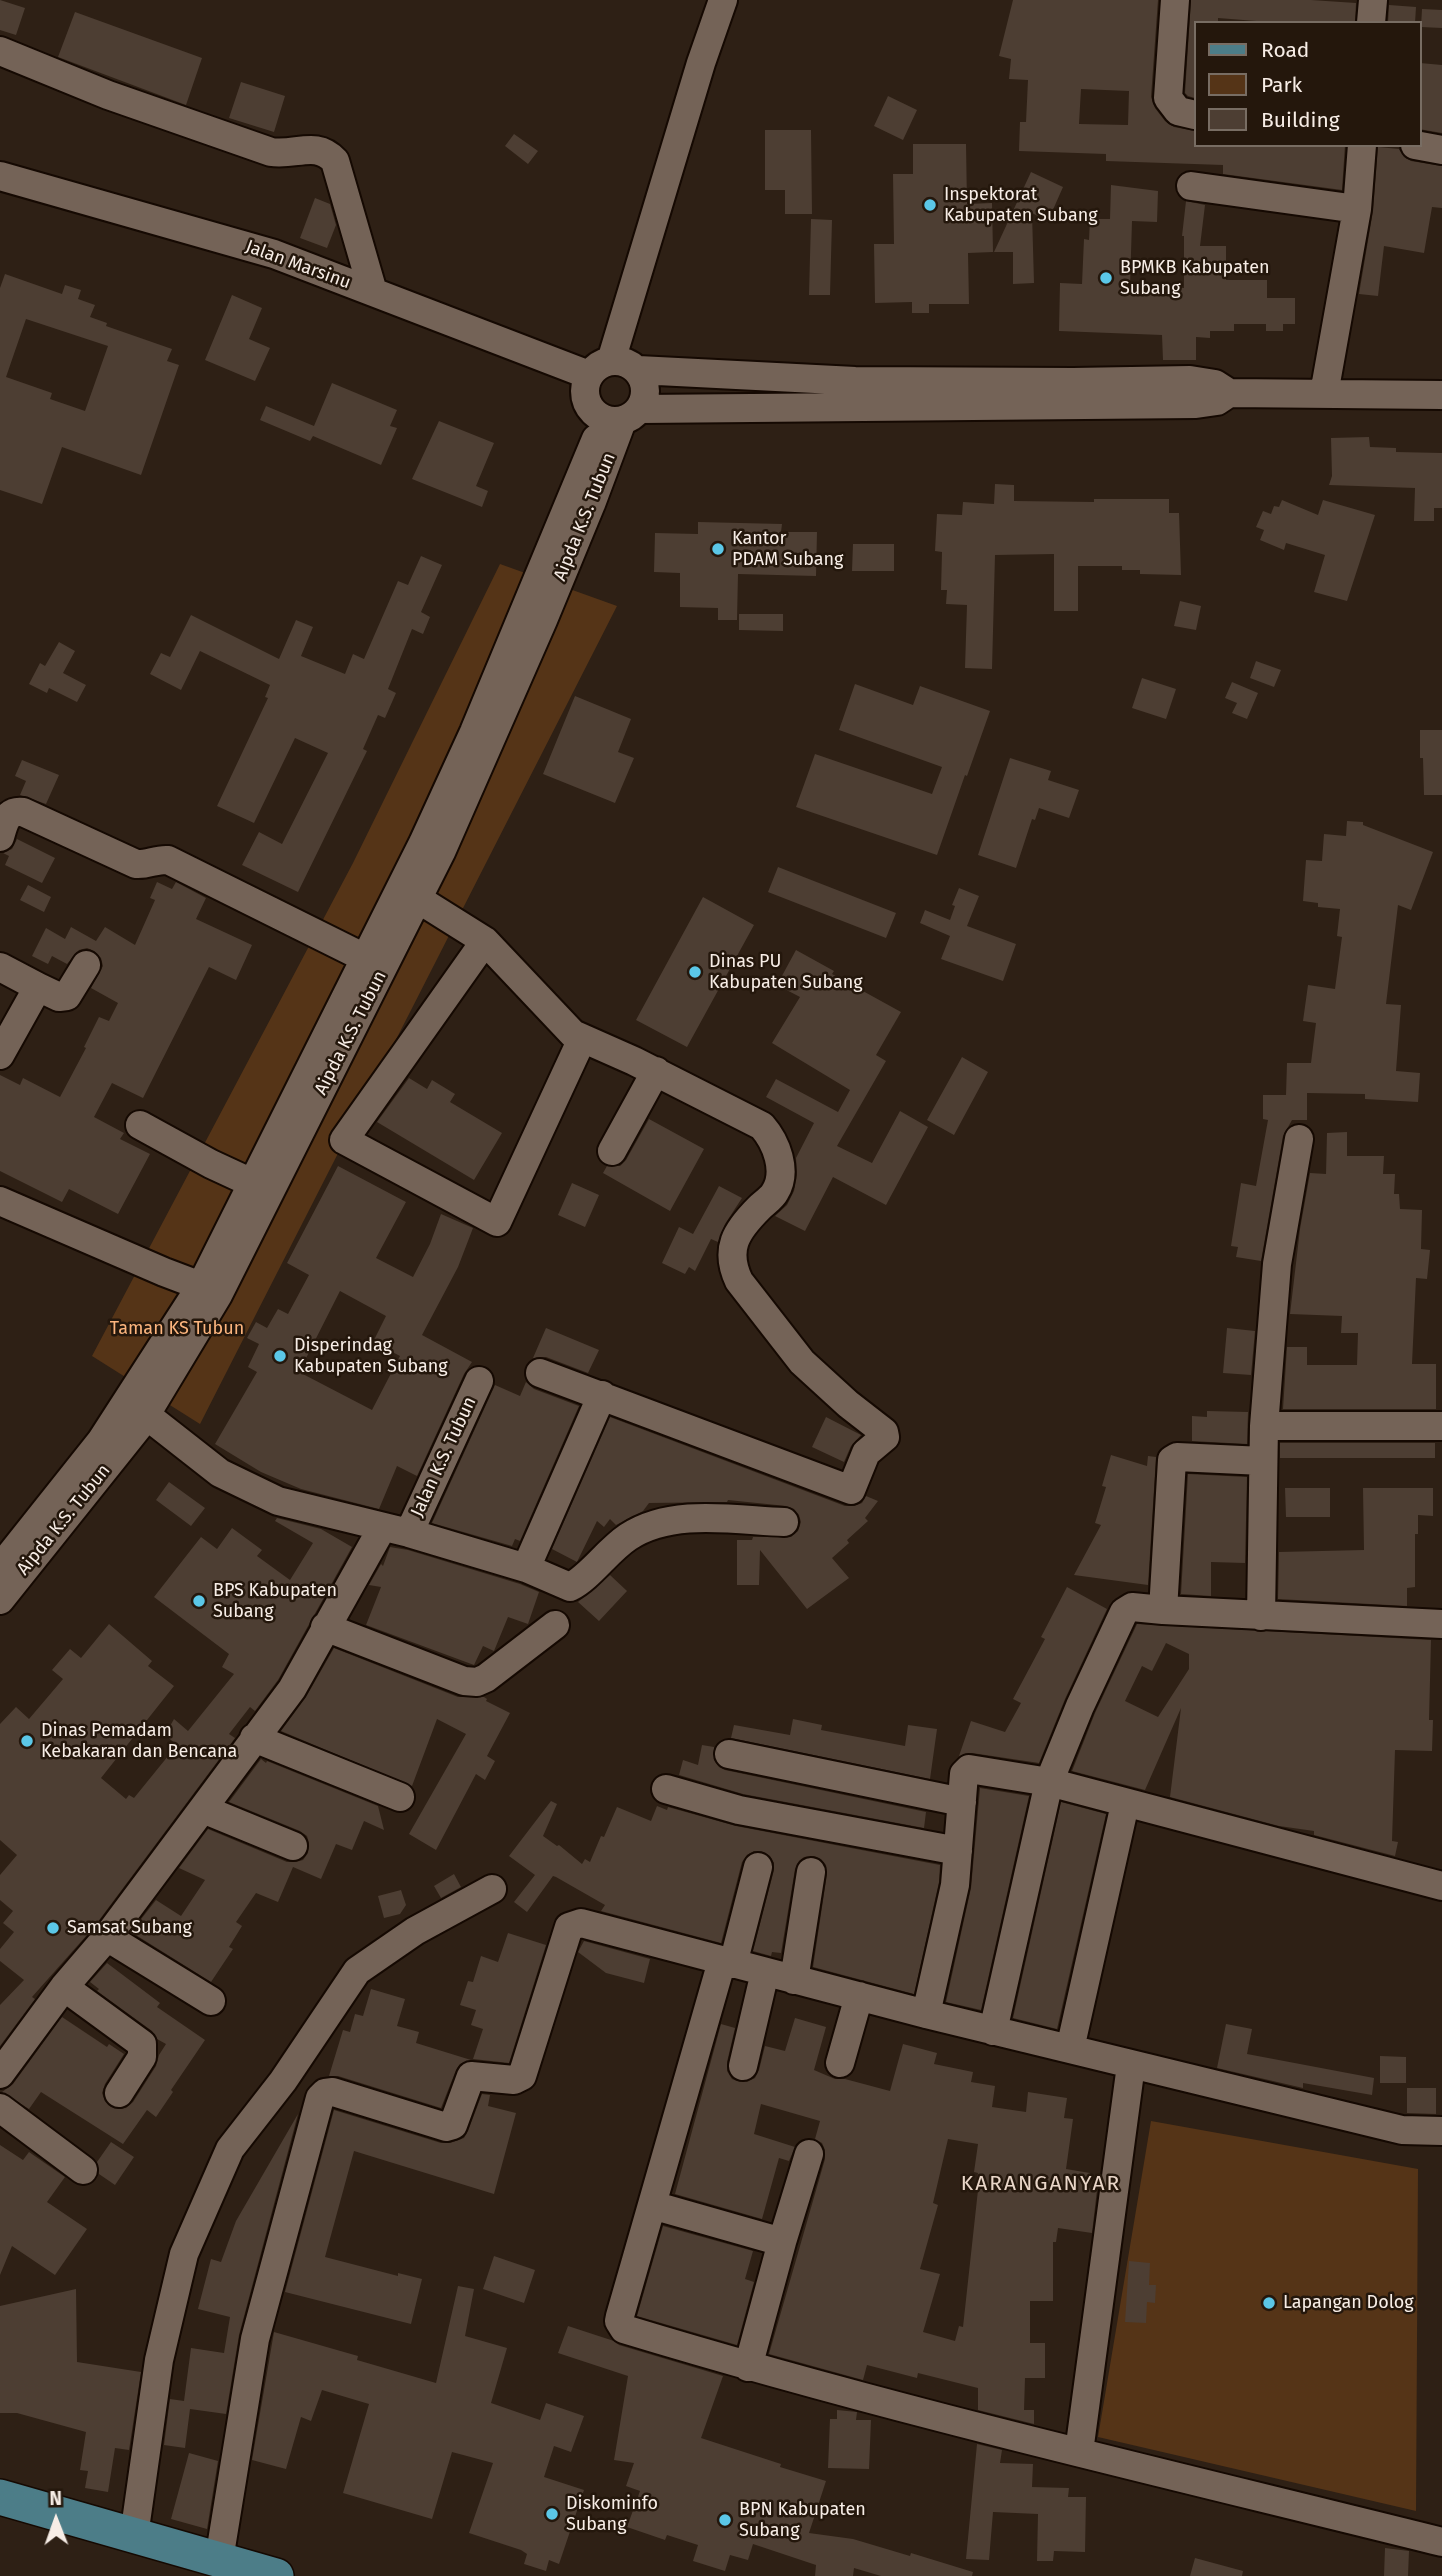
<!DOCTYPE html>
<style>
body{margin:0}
#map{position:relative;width:1442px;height:2576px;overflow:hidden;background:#2e2015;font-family:"Fira Sans",sans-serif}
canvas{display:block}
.legend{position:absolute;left:1194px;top:21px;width:228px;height:126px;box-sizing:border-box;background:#24170c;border:2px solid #786d63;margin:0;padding:9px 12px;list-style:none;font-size:21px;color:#f7ede6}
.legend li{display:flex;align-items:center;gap:14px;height:35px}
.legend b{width:35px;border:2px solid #786d63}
.north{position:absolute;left:21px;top:2485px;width:70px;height:70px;-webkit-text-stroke:5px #24170c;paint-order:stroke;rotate:359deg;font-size:19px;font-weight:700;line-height:28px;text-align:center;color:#f7ede6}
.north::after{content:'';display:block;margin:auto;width:24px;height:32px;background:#f7ede6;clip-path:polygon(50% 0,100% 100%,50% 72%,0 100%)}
</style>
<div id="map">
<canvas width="1442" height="2576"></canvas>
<ul class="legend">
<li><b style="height:9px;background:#4c7d88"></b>Road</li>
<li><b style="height:19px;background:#553417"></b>Park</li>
<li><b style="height:19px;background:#4d3e33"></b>Building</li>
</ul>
<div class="north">N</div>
</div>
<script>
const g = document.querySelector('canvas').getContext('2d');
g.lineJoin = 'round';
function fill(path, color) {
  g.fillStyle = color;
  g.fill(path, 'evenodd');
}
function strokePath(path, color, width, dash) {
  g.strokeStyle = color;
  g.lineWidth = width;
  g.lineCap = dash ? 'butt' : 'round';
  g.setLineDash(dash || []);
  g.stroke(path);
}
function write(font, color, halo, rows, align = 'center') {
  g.font = font + ' "Fira Sans",sans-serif';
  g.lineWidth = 5;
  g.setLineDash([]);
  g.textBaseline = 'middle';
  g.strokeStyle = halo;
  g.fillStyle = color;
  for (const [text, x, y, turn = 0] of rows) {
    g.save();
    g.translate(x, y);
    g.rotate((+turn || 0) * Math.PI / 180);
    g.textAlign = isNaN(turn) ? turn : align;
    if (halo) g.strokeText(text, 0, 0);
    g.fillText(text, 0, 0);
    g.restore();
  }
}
const green = new Path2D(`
 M500,564L617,606L200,1424L92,1356L353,863Z
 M1151,2121L1418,2169L1416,2511L1098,2437Z`);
const building = new Path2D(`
 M0,0L25,8L16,35L0,30Z
 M1013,0H1158L1151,97L1155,108L1165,121L1174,127L1195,131V145H1345L1342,190L1223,174V165L1106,161V154L1019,151L1020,122H1026L1028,80L1009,79L1011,59L999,56ZM1081,89L1129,91L1128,125L1079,124Z
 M1191,0H1311L1356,3L1355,23H1256V21L1218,18V23H1195V98L1188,96L1185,93Z
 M1389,5L1416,7L1415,23H1388Z
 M1422,9L1442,10V28L1421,27Z
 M75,12L202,58L186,105L58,57Z
 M1420,63L1442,65V133L1419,129Z
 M241,82L285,96L274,132L229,118Z
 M888,96L917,110L903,140L874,126Z
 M765,130H811L812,214H785V190H765Z
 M514,134L538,151L528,164L505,146Z
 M913,144H966L967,204L992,203L993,252L968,253L969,304H929V313H912V302L875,303L874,244H894L893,174H913Z
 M1378,147L1399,149L1404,157L1411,161L1442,166V208L1432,207L1424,253L1384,246L1378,296L1359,294L1373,211Z
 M1031,172L1063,187L1048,221L1032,213L1034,283L1013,284V252H994Z
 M1111,185L1158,191L1157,222L1132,221L1130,286L1184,288V236H1182L1186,201L1205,205L1200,246H1226V280H1267V298H1295V324H1283V331H1266V324H1234V331H1210V338L1196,337V360H1163L1162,335L1059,331L1060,283L1082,284L1084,239L1089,240L1090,219H1110Z
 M315,198L330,204L336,225L327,248L300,238Z
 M811,219L832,220L830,295H809Z
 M5,274L62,294L65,285L81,290L78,299L95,305L90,317L107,323L106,326L172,349L167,361L179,365L141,475L62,447L42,504L0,490V288ZM26,319L108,346L85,411L50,399L52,393L6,377Z
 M232,295L262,308L249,339L270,348L255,381L205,360Z
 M332,383L397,410L390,426L397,428L381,465L313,436L310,441L260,420L266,406L314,426Z
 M439,421L494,443L476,486L488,491L482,507L412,479Z
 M1369,437L1370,447L1396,448V452L1442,453V508H1434V521H1414L1415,488L1329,485L1332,476L1331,438Z
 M995,484L1014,485V501L1094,502V499H1169V513H1179L1181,575L1140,574V570H1122V566H1078V611H1054V554L995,555L992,669L965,668L967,605L946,604L947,590H941L942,552L935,551L937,514L962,515L963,502L994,504Z
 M1282,500L1318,515L1323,500L1375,515L1347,601L1314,592L1325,555L1286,543L1284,550L1260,540L1264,530L1256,527L1263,511L1271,514L1274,506L1279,507Z
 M698,522L782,524L781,532H817L816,576L738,574L737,620H718V608L680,607V573L654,572L655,533L698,534Z
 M853,544H894V571H852Z
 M421,556L442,565L421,612L430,617L423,634L412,629L388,689L396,693L385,718L378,715L363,749L367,751L298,892L242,865L259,832L282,844L328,753L295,738L254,823L217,806L268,698L265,697L270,685L200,651L181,690L150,674L161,653L170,657L191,615L279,659L296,620L313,627L301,656L345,674L353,654L364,659L398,581L408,585Z
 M1180,601L1201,606L1196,630L1174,626Z
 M739,614H783V631L739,630Z
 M59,642L75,651L63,673L86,685L77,702L49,688L47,693L29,684L40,663L45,666Z
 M1256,661L1281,670L1274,687L1250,678Z
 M1142,678L1176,689L1166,719L1132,708Z
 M1232,682L1258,693L1247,719L1232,713L1237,703L1225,698Z
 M855,684L913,705L920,686L990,711L967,776L965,775L937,855L796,807L815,754L932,794L942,767L839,730Z
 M575,696L631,719L618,752L634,758L615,803L543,774Z
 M1420,730H1442V795H1424L1423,758H1420Z
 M1010,758L1051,771L1048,780L1079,790L1069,818L1039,808L1035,820L1032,819L1016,868L978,855Z
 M22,760L59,775L46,804L20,795L26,781L15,776Z
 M1347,821L1363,822V825L1433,852L1411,910L1398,905L1386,1004L1401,1005L1396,1071L1420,1073L1418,1102L1365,1099V1094L1307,1093V1120H1292L1283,1136L1261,1261L1236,1257L1238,1247L1231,1246L1241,1183L1256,1186L1268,1120L1263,1119V1095H1286L1287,1063H1311L1316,1023L1303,1021L1308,985L1335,989L1342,937L1337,936L1340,909L1318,907V903L1303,901L1306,860L1322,861L1324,834L1346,836Z
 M17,839L55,858L42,883L5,865L9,856L3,853L12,849Z
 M778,867L896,913L886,938L768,892Z
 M157,882L172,889L176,882L206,898L196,919L252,945L236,980L209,967L143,1098L112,1083L94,1117L124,1133L120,1139L150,1154L118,1214L69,1189L62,1202L0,1171V1075L20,1085L23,1078L60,1097L86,1048L84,1047L99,1017L109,1021L118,1003L91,988L103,966L101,958L94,951L87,948L79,950L67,964L52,956L48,964L32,956L46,928L65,939L71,927L96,941L105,927L135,945L155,900L150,898Z
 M28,885L51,897L44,912L20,900Z
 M959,888L979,896L967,926L1016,944L1003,981L941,959L950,936L920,923L925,910L950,920L955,906L952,905Z
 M703,897L754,925L687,1047L636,1020Z
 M796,950L834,971L832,974L901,1012L876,1055L886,1061L837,1146L872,1163L900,1111L928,1127L886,1205L833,1177L805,1231L775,1216L787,1205L794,1191L797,1175L796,1158L814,1123L766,1097L776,1079L838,1112L850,1090L772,1043L800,997L777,985Z
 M962,1057L988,1072L954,1135L927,1120Z
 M409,1078L427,1089L432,1080L455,1094L450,1102L502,1133L474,1180L377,1122Z
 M649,1119L704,1149L670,1211L603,1173L607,1166H620L626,1160Z
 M1347,1132V1156H1384L1383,1174H1395L1394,1194H1399L1400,1209L1422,1210L1421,1249L1430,1250L1427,1279L1416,1278L1412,1364H1436V1409H1283L1287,1347H1307V1365H1357L1358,1333H1341L1342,1316L1290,1314L1300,1229L1310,1173L1326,1174L1327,1133Z
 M338,1166L406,1202L376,1258L413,1277L430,1244L441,1214L473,1228L458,1267L422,1335L472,1362L464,1374L417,1476L397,1466L379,1509L301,1489L261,1472L215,1444L257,1372L248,1367L259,1344L247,1338L256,1322L267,1328L278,1309L288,1314L309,1275L287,1263ZM340,1291L386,1316L373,1342L400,1356L372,1410L299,1372Z
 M572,1183L599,1195L585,1227L558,1215Z
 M719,1186L742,1198L725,1224L718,1242L711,1239L695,1271L689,1267L685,1274L662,1263L679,1227L693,1234Z
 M546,1328L599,1350L588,1373L546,1357L533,1358Z
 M1227,1328L1255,1331L1251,1375L1223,1373Z
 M526,1382L534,1389L579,1406L520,1541L515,1539L512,1546L432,1523L495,1385L520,1396Z
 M1207,1411L1248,1412L1247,1444L1192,1441V1416L1207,1417Z
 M610,1417L845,1506H854L862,1503L866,1496L878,1501L865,1518L868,1521L847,1540L849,1543L832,1558L849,1578L807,1609L760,1550L759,1585H737V1540H752L753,1537H791L798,1531L801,1522L799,1515L794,1509L786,1506L728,1500L727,1502L649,1503L643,1511L616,1525L610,1519L604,1527L597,1521L577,1562L552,1549Z
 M826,1417L861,1435L851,1446L844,1462L812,1447Z
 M1280,1443H1435V1458H1280Z
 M1111,1455L1147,1466L1148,1456L1156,1457L1148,1585L1074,1575L1101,1525L1095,1523L1106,1487L1102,1486Z
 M1188,1474L1247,1477L1245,1563L1211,1562V1596L1181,1594Z
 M169,1482L205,1508L191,1526L156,1500Z
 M1285,1488H1330V1517H1286Z
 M1363,1488H1433V1516L1418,1515V1534H1415V1587L1407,1588V1606L1278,1599L1279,1552L1364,1550Z
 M277,1518L321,1529L352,1547L278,1680L255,1711L250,1707L229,1734L235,1738L94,1927L32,1997L35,1999L0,2046V2005L24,1980L0,1961V1949L14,1932L3,1923L13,1911L0,1900V1875L17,1855L0,1840V1724L16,1707L29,1719L63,1679L52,1670L70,1649L81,1658L109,1624L152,1661L148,1666L174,1686L101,1778L126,1799L129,1795L134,1798L177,1745L165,1735L174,1719L188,1731L234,1674L222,1667L229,1654L154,1597L201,1537L217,1549L232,1528L262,1550L257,1556L290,1580L313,1543L275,1521Z
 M390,1547L408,1550L520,1584L539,1592L528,1624L508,1617L494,1651L483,1646L474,1665L366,1625L381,1587L369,1585L381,1564L383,1566Z
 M610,1575L627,1591L599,1621L578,1602Z
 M1067,1587L1107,1609L1065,1699L1039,1763L972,1753L959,1756L971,1721L1005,1732L1021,1703L1013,1699L1045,1639L1041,1637Z
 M1137,1624L1431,1640L1429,1720H1433L1432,1751L1395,1750L1392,1841L1398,1842L1395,1856L1314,1835V1831L1279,1826L1170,1797L1181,1708L1145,1790L1072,1771L1095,1713ZM1166,1643L1189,1654V1669L1158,1717L1125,1701L1142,1666L1152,1671Z
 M334,1648L458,1697H484L487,1699L486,1701L510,1713L487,1756L495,1761L485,1780L476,1774L436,1850L409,1834L466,1734L437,1719L412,1786L281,1731L306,1697Z
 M793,1719L822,1725L821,1730L905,1746L908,1725L937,1729L930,1779L731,1738L734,1725L790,1735Z
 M702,1745L714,1747V1760L719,1767L725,1770L926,1812L924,1828L743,1794L679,1775L683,1760L698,1765Z
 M261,1759L266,1763L267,1761L378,1806L384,1830L364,1821L352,1850L336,1844L321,1879L293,1867L278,1902L256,1893L236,1922L242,1926L229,1947L233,1949L211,1982L131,1932L156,1900L181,1916L205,1880L179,1868L208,1829L287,1862H296L303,1860L308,1853L309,1843L307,1836L300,1831L229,1802Z
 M980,1788L1029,1796L981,2010L946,2002L971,1888Z
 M551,1801L557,1804L543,1836L557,1846L559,1845L582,1864L585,1859L590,1862L601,1836L604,1837L617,1807L651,1821L657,1806L667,1810L668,1807L736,1826L940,1865L939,1882L914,1994L813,1967L827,1874L826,1865L821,1859L814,1856L804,1857L799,1861L795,1869L781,1953L772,1952L771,1956L753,1951L774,1870V1863L770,1856L761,1851H754L747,1855L742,1862L721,1943L601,1911L605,1905L556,1877L553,1876L527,1912L514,1902L535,1875L509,1856Z
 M1061,1802L1106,1814L1057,2029L1013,2018Z
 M454,1874L461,1887L441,1898L434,1886Z
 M401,1890L406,1905L400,1914L384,1918L378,1896Z
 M508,1933L546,1945L509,2063L473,2059L483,2029L471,2025L476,2010L460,2005L468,1981L473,1982L481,1956L498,1962Z
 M584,1941L650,1959L644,1983L606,1973L578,1952Z
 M107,1963L160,2003L157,2007L205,2040L171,2090L173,2092L156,2117L147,2110L123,2144L41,2092L29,2109L2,2092L13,2084L62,2017L107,2047L109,2044L124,2054L105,2084L102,2093L105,2101L111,2107L118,2109L126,2108L133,2102L156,2066L159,2055L166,2044L157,2039L152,2031L97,1991L99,1989L90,1982Z
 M371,1989L405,1999L397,2026L419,2032L416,2043L471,2060L460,2064L456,2070L441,2108L338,2076H329L343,2030L350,2032L355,2014L363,2016Z
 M795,2018L826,2027L814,2070L835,2079H845L890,2091L903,2044L937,2053L934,2064L973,2072L971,2082L995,2086L992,2107L1026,2112L1028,2092L1067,2098L1064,2118L1073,2119L1066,2169L1090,2173L1088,2188L1097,2190L1092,2233L1058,2228L1056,2242H1053V2301H1030V2343H1045V2378H1025L1024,2410H1034V2424L978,2410V2388L918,2373L917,2378L867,2365L863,2380L769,2354L825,2159V2150L822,2143L815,2139L820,2121L761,2104L754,2134L795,2147L789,2161L779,2158L762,2219L675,2194L721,2024L735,2028L727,2062V2071L732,2079L740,2082H747L755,2078L759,2070L765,2046L785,2051ZM948,2139L978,2144L974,2172L978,2173L975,2189L978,2190L963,2327L959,2326L955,2341L923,2332L940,2274L920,2269L938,2205L933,2203Z
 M1226,2024L1252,2029L1247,2054L1374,2078L1372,2095L1303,2083V2088L1217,2068Z
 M1380,2056L1406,2057V2083H1380Z
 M1407,2088H1436V2114L1407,2113Z
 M482,2094L490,2095L488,2106L516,2113L494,2194L354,2151L325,2257L398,2276V2273L422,2279L411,2324L285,2292L334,2110L441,2143H450L464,2138L468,2131Z
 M298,2114L239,2335L226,2414L190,2409L185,2448L164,2445L170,2399L184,2401L191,2348L224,2353L230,2317L198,2309L211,2259L221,2262L236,2221Z
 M111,2142L134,2157L115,2185L99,2174L97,2162Z
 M0,2145L23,2160L29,2152L65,2177L47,2202L87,2229L55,2275L12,2246L0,2275Z
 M663,2226L753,2251L745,2279L754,2282L737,2345L637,2316Z
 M494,2256L535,2270L524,2303L483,2289Z
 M1129,2261L1150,2263L1149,2285H1156L1155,2303L1147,2302L1146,2323L1125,2322Z
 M458,2286L474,2289L465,2336L507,2348L491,2403L540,2420L546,2403L584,2416L571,2452L554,2446L544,2477L584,2490L559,2564L549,2560L546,2571L524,2564L527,2554L521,2550L469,2533L493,2463L452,2452L432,2519L343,2493L369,2404L322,2390L311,2421L301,2417L286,2469L252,2460L274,2332L358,2356L357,2360L436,2383Z
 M76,2289L77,2362L141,2372L129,2450L115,2448L108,2492L85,2488L88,2471L80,2470L86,2432L17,2413H0V2306Z
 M568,2326L614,2341L619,2345L723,2376L701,2438L781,2464L780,2467L826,2481L809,2533L853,2539L910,2556L911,2553L973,2572L972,2576H881L854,2568L853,2576H815L816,2565L753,2544L748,2560L730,2555L725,2571L693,2561L698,2545L667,2535L665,2540L627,2527L640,2491L626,2486L634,2463L614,2460L628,2376L558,2353Z
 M837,2410L857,2412L856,2420H871L869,2469L828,2468L830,2419H837Z
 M977,2444L1002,2450L1000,2463L1033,2464L1032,2487L1069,2488L1068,2497H1086L1085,2552L1054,2551L1053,2561H1037L1038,2514L993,2512L989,2560L966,2559Z
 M189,2453L218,2461L207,2529L171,2519Z
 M1385,2548L1409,2551L1408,2576H1384Z
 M1195,2558L1243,2571L1242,2576H1190Z`);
const minor = new Path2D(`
 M1175,0L1168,98L1178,111L1195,115
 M1371,23L1373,0
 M0,51L108,95L271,152C296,156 316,140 335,161L373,292
 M1415,145L1442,150
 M0,176L274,254L589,375
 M1191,186L1357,209
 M585 391a30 30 0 1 1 60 0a30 30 0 1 1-60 0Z
 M611,361L701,63L723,0
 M638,370L855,381L1073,382L1190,380L1215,384L1229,393
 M1324,394L1357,209L1362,145
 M641,409L1196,404L1217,401L1229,393L1442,395
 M0,837C4,824 6,810 23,812L136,864C148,865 156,859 168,860L365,958
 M418,899L485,941L344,1140L497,1222L582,1039
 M485,941L573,1034L634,1061L762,1126C776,1142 788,1171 775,1192C772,1198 764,1203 759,1208C736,1231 724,1249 739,1281L802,1362L848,1404L884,1432L885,1437L866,1453L851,1490L540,1373
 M0,967L38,987L0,1055
 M38,987L59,997L67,996L86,965
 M140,1125L211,1164L252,1183
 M612,1151L656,1071
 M0,1201L164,1272L201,1286
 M146,1415L220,1473L278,1501L409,1533L526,1568L602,1395
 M1264,1426H1442
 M1263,1461L1177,1457L1172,1460L1163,1610L1442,1624
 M409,1533L479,1381
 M0,1568L101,1441L201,1286L423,843L474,732L596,439
 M526,1568L570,1587C590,1577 607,1551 628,1537C672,1508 734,1520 784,1522
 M0,1600L139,1426L218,1295L441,852L543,620L591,504L622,421
 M1261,1616L1264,1426L1277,1264L1299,1139
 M325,1627L464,1681L477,1682L486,1678L555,1625
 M254,1738L400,1797
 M729,1754L962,1802
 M666,1789L739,1810L958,1851
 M203,1809L293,1846
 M107,1937L211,2001
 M722,1961L620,2316L619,2321L624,2329C894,2411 1169,2474 1442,2542
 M733,1964L758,1867
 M794,1980L811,1872
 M64,1987L142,2044V2057L119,2093
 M926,2014L955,1885L964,1774L969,1769L1049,1782L1442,1886
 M993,2031L1049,1782L1080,1706L1124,1612L1132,1607L1163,1610
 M1070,2049L1125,1804
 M840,2063L859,1996
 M743,2066L765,1972
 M0,2074L64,1987L107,1937L292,1689L382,1528
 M0,2108L83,2170
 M652,2205L782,2242L748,2367
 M782,2242L809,2154
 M1079,2452L1131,2065
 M134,2536L159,2360L184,2254L230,2149L283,2081L357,1971L415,1931L492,1889
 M219,2560L255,2339L320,2098L325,2093L333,2092L446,2127L453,2125L471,2076L514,2080L522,2076L569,1927L581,1923L926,2014L1402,2130L1442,2131`);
const major = new Path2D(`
 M0,2497L276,2576`);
const markers = [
 [930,205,7,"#5bc7e7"],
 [1106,278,7,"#5bc7e7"],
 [718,549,7,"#5bc7e7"],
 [695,972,7,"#5bc7e7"],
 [280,1356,7,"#5bc7e7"],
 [199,1601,7,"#5bc7e7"],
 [27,1741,7,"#5bc7e7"],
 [53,1928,7,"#5bc7e7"],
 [1269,2303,7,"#5bc7e7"],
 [552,2514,7,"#5bc7e7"],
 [725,2520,7,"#5bc7e7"]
];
const poiNames = [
 ["Inspektorat",944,195],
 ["Kabupaten Subang",944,216],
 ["BPMKB Kabupaten",1120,268],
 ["Subang",1120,289],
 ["Kantor",732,539],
 ["PDAM Subang",732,560],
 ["Dinas PU",709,962],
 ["Kabupaten Subang",709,983],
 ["Disperindag",294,1346],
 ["Kabupaten Subang",294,1367],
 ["BPS Kabupaten",213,1591],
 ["Subang",213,1612],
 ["Dinas Pemadam",41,1731],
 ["Kebakaran dan Bencana",41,1752],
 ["Samsat Subang",67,1928],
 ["Lapangan Dolog",1283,2303],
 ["Diskominfo",566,2504],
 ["Subang",566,2525],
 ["BPN Kabupaten",739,2510],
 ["Subang",739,2531]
];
const streetNames = [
 ["Jalan Marsinu",298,265,20],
 ["Aipda K.S. Tubun",585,517,-68],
 ["Aipda K.S. Tubun",351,1033,-63],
 ["Jalan K.S. Tubun",444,1457,-65],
 ["Aipda K.S. Tubun",64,1520,-51]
];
const parkNames = [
 ["Taman KS Tubun",177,1329]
];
const quarterNames = [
 ["KARANGANYAR",1041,2184]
];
fill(green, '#553417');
fill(building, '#4d3e33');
strokePath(minor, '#150902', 32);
strokePath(major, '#150902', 38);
strokePath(minor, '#746357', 28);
strokePath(major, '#4c7d88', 35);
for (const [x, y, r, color] of markers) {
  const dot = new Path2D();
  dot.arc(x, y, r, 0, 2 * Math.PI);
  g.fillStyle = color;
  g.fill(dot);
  strokePath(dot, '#24170c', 2.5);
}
write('18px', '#f7ede6', '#24170c', poiNames, 'left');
write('18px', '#f7ede6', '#24170c', streetNames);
write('18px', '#fcb57e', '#24170c', parkNames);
g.letterSpacing = '2px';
write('21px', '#e9d6c8', '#24170c', quarterNames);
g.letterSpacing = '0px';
</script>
